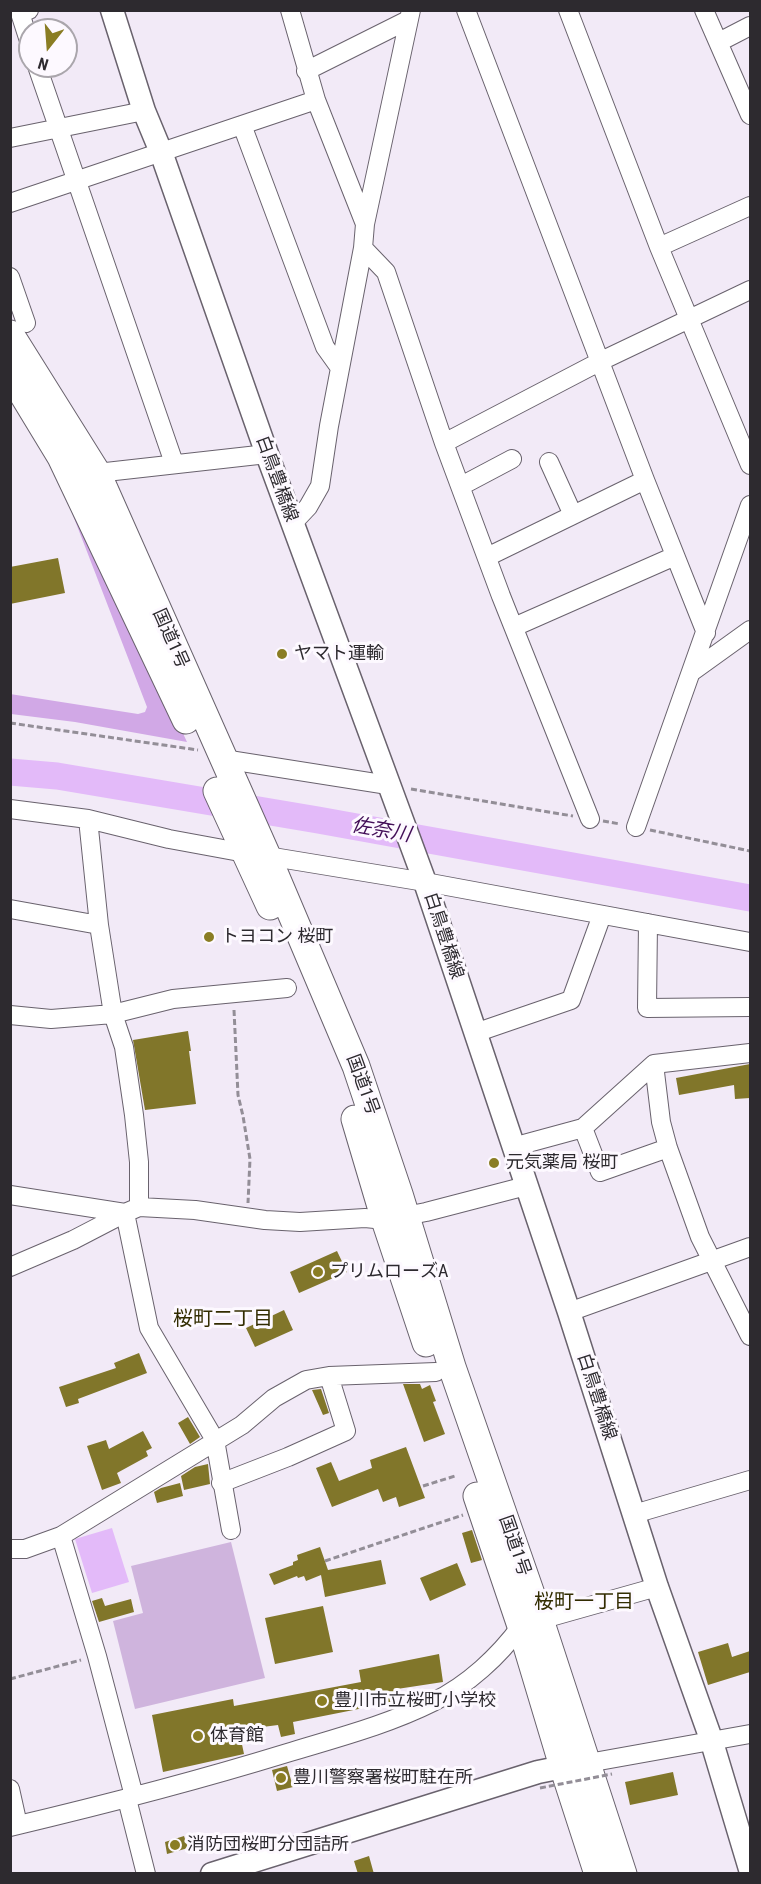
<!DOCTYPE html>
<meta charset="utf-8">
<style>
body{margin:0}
#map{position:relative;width:761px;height:1884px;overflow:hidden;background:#f2eaf7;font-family:"Roboto Condensed",sans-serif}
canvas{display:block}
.frame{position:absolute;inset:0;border:12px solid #2d2a2f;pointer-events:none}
.north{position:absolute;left:18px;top:18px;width:60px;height:60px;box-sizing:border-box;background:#fdf9ff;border:2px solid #aaa6ac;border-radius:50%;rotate:197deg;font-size:16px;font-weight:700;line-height:24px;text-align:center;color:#2d2a2f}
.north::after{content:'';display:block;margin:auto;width:21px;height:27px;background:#8a7d24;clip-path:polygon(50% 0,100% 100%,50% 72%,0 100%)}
</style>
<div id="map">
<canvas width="761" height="1884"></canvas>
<div class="frame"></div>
<div class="north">N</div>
</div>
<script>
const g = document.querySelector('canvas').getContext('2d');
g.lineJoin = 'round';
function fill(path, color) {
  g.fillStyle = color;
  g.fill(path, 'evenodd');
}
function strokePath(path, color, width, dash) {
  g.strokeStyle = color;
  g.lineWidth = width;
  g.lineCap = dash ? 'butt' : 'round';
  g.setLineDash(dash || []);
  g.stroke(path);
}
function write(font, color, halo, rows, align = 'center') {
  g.font = font + ' "Roboto Condensed","Noto Sans JP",sans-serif';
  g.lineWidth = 6;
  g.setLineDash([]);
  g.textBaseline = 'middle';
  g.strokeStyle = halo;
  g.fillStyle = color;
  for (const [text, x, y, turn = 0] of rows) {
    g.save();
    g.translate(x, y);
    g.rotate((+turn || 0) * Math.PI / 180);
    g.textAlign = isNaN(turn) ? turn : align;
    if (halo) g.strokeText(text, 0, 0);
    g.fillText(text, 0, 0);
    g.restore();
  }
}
const green = new Path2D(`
 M231,1542L265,1678L135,1709L113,1621L143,1613L131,1566Z`);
const forest = new Path2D(`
 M61,472L187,742L75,722L11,714L10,694L138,714L145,712L147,707L57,474Z`);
const water = new Path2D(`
 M112,1528L129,1582L92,1593L75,1539Z`);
const river = new Path2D(`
 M10,772L57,776L318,820L750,898`);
const building = new Path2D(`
 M58,558L65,593L10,604V567Z
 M188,1031L191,1051H189L196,1104L145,1110L133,1040Z
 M750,1064V1098L735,1099L734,1085L679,1095L676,1078Z
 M337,1251L347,1272L299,1293L290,1272Z
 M284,1310L293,1330L255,1347L246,1328Z
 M139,1353L147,1373L78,1399L79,1403L66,1407L59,1387L116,1368L114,1363Z
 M403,1384H420L422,1389L430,1385L436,1401L433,1402L445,1434L424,1442Z
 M321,1389L329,1413L323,1415L312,1390Z
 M188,1417L200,1437L190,1444L178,1423Z
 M143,1431L152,1448L146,1451L148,1456L117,1473L121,1483L102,1490L87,1446L106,1440L109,1449Z
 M406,1447L425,1498L399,1507L396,1497L383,1502L378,1489L332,1507L316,1468L331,1462L339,1481L372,1468L370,1460Z
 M208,1464L210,1484L184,1490L181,1476L195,1467Z
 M180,1483L183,1496L157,1503L154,1492L161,1488Z
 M472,1530L482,1560L471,1563L462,1533Z
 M320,1547L328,1570L381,1560L386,1584L325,1597L321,1575L306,1581L304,1576L298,1578L297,1576L274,1585L269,1574L293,1565V1562L298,1560L297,1555Z
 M457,1563L466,1585L430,1601L420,1578Z
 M102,1598L105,1606L131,1599L134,1612L99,1622L92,1601Z
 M323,1606L333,1652L275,1664L265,1618Z
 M728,1643L732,1657L750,1651V1672L708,1685L698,1652Z
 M439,1654L443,1682L397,1689L399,1701L293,1722L295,1734L281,1737L278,1725L239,1730L244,1754L163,1772L152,1715L233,1699L234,1706L361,1682L359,1670Z
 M287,1766L293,1787L277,1791L272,1770Z
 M673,1772L678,1795L630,1805L625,1782Z
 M184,1836L188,1848L167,1854L165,1842Z
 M369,1856L374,1874H358L354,1861Z`);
const path = new Path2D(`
 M10,723L198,750
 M411,789L573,816
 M603,821L620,824
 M650,830L750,851
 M234,1010L238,1095L243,1116L250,1159L248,1203
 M423,1486L455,1476
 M325,1561L463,1515
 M10,1679L81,1660`);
const minor = new Path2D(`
 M29,10L20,13L30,44
 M290,10L316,100L365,224
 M466,10L645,480L706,633
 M568,10L659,247L750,206
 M704,10L750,115
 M719,42L750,26
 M37,66L174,463
 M306,71L408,20
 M242,125L325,347L340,368
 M10,138L144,111
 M10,203L316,100
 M659,247L750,465
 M363,248L386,272L444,443L501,596L590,819
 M10,277L26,323
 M444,443L601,361L750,290
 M549,462L573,515
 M97,473L267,454
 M461,486L512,459
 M292,524L308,507L320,486L329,426L363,248L365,224L411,10
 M487,557L645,480
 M514,627L675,556
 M693,671L750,630
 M223,759L388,785
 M10,809L88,819L169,839L245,853
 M88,819L99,925L113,1014L124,1047L134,1115L139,1162V1207
 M636,827L750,505
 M267,856L425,882L750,942
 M10,909L99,925
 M648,923L647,1008L750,1007
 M10,1015L51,1019L113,1014L173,999L287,988
 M475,1033L571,1000L602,915
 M654,1064L661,1122L668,1148L700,1237L750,1336
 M583,1128L600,1172L668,1148
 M513,1147L583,1128L654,1064L750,1053
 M10,1195L125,1213L139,1207L195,1210L265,1220L300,1222L365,1218L385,1220L426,1212L526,1186
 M10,1267L73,1240L125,1213L149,1328L215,1440L231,1530
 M569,1312L750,1247
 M221,1483L288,1457L346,1431L329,1376
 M634,1514L750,1480
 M61,1536L97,1656L134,1796
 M10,1549H25L61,1536L242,1425L274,1398L306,1380L329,1376L436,1372
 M540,1620L657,1587
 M588,1763L750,1734
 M10,1789L18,1825
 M127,1799L146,1874
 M10,1827C103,1805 196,1781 287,1753C336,1738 387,1725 433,1702C468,1685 499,1656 521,1626`);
const major = new Path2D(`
 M112,10L144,111L161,152L267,454L425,882L569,1312L657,1587L711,1739L750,1869
 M212,1874L538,1772L578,1764`);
const highway = new Path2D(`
 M10,334L97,473L267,856L356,1066L399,1194L452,1367L540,1620L623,1874
 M10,373L61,457L186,720
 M217,791L270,906
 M355,1119L385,1220L426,1343
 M477,1496L521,1626L563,1766L598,1874`);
const pathBridge = new Path2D(`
 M540,1788L612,1774`);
const markers = [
 [282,654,6,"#8a7d24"],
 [209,937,6,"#8a7d24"],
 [494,1163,6,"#8a7d24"],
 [318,1272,6,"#8a7d24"],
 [322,1701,6,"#8a7d24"],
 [198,1736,6,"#8a7d24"],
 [281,1778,6,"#8a7d24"],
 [175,1845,6,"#8a7d24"]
];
const streetNames = [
 ["白鳥豊橋線",276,479,70],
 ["国道1号",170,639,66],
 ["白鳥豊橋線",443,936,72],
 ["国道1号",362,1085,70],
 ["白鳥豊橋線",596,1397,72],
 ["国道1号",514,1546,71]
];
const poiNames = [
 ["ヤマト運輸",294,654],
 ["トヨコン 桜町",221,937],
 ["元気薬局 桜町",506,1163],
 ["プリムローズA",330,1272],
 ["豊川市立桜町小学校",334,1701],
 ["体育館",210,1736],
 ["豊川警察署桜町駐在所",293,1778],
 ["消防団桜町分団詰所",187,1845]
];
const waterNames = [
 ["佐奈川",381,831,10]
];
const neighbourhoodNames = [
 ["桜町二丁目",223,1320],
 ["桜町一丁目",584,1603]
];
fill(green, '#cfb4dd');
fill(forest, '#d1a8e6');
fill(water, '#e3baf9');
strokePath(river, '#e3baf9', 27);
fill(building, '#81762a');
strokePath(minor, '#69626d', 20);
strokePath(major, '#69626d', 25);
strokePath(highway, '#69626d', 29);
strokePath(path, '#938e97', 3, [6, 3]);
strokePath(minor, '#fff', 18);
strokePath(major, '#fff', 22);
strokePath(highway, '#fff', 27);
strokePath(pathBridge, '#938e97', 3, [6, 3]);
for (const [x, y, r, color] of markers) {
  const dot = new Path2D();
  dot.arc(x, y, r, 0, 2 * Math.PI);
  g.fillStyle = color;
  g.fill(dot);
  strokePath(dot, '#fdf9ff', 2);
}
write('18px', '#2d2a2f', '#fdf9ff', streetNames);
write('18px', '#2d2a2f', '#fdf9ff', poiNames, 'left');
write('italic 20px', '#430f58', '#fdf9ff', waterNames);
write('20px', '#322c01', '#fdf9ff', neighbourhoodNames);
</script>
